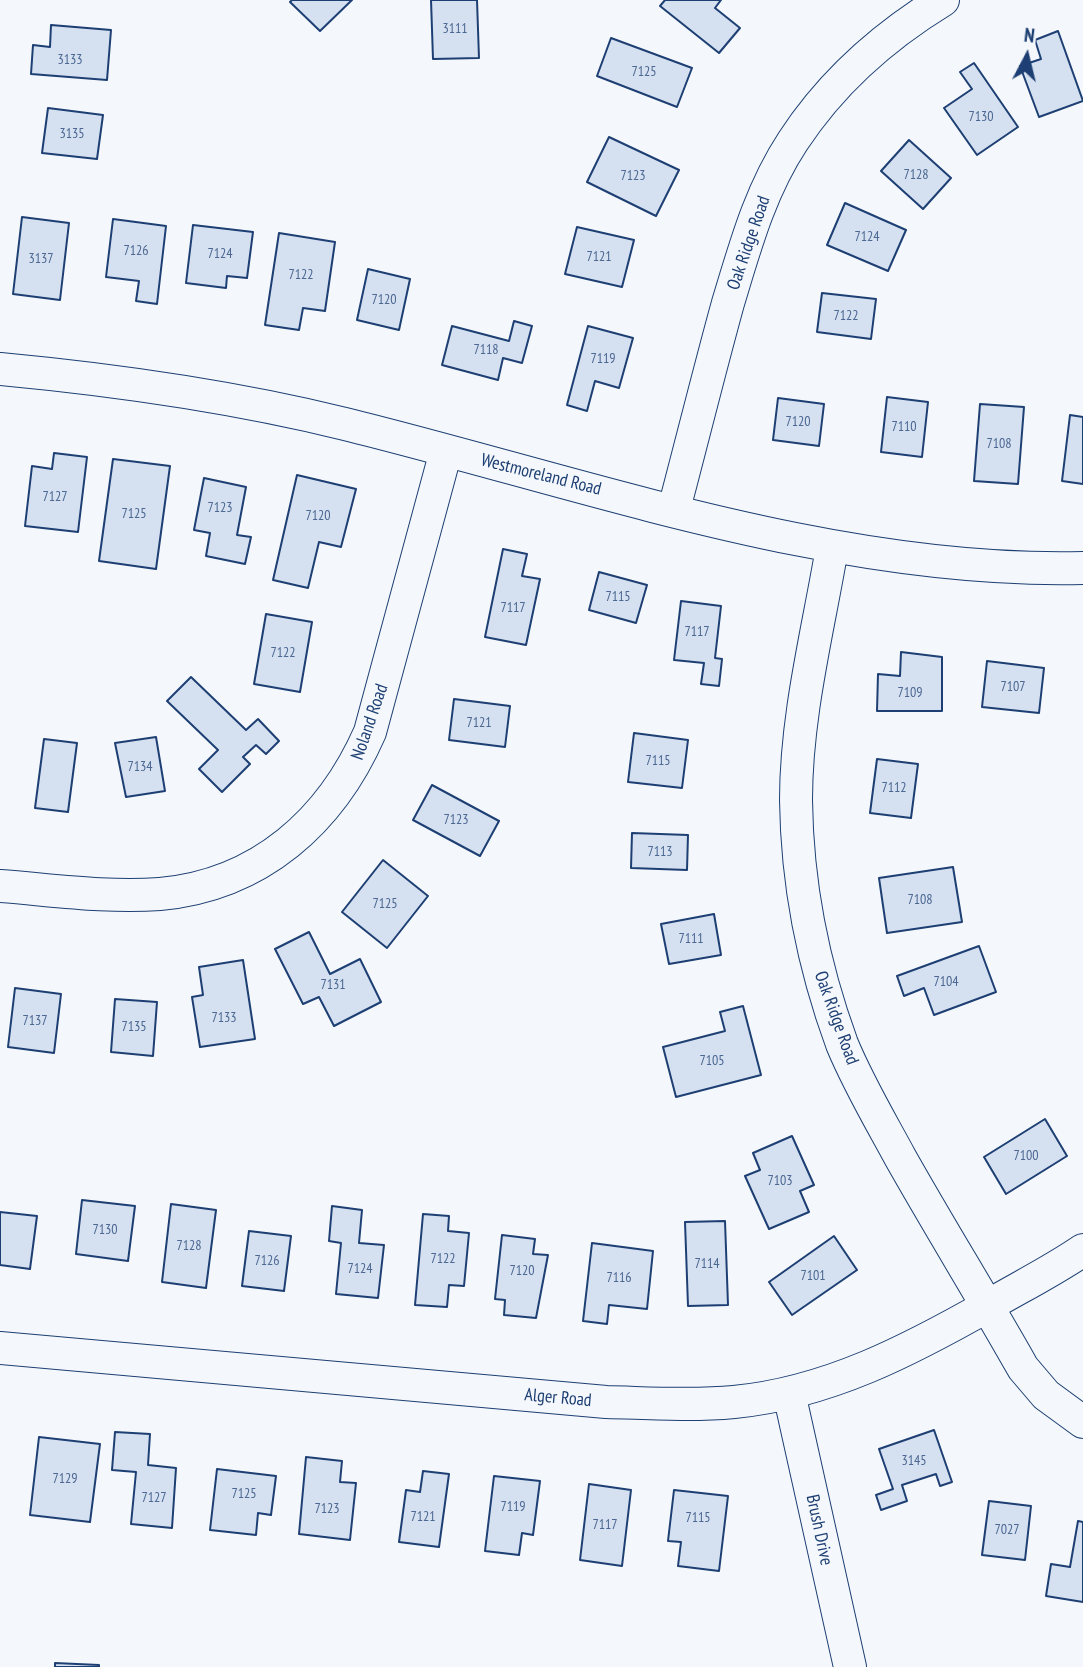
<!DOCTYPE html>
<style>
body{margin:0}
#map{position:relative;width:1083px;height:1667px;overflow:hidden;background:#f4f7fb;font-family:"PT Sans Narrow",sans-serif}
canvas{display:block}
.north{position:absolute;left:992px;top:21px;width:70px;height:70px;-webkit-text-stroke:5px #f4f7fb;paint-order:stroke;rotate:7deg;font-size:19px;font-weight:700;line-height:28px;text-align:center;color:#1d3f73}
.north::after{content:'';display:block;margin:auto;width:24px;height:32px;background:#1d3f73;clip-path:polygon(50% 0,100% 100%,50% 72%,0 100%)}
</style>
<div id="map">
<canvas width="1083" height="1667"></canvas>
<div class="north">N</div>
</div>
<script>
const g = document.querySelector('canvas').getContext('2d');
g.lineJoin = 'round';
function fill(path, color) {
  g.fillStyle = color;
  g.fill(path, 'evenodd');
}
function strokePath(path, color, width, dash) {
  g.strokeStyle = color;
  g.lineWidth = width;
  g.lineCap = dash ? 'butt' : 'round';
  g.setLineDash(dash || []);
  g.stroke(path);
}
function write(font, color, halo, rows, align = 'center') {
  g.font = font + ' "PT Sans Narrow",sans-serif';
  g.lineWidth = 5;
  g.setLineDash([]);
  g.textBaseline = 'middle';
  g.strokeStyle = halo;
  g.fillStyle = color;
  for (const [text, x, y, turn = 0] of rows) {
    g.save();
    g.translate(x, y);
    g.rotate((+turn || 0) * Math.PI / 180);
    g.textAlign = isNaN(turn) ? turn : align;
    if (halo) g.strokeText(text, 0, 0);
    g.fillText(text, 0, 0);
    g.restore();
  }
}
const building = new Path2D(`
 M292,0H352L320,31L290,2Z
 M431,0H477L479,58L433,59Z
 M665,0H721L715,8L740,28L719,53L660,6Z
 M51,25L111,30L107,80L31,74L33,45L50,47Z
 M1058,31L1083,101L1039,117L1020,66L1041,59L1035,40Z
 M611,38L692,68L677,107L597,76Z
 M974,63L1018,127L977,155L944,108L972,89L960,72Z
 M48,108L103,115L97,159L42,153Z
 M609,137L679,170L656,216L587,182Z
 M909,140L951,178L923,209L881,171Z
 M845,203L906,230L888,271L827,245Z
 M22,217L69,223L60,300L13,294Z
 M113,219L166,226L157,304L136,301L139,281L106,277Z
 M193,225L253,232L247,278L227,276L226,288L186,283Z
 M577,227L634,240L622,287L565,274Z
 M279,233L335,242L325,311L303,308L299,330L265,325Z
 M368,269L410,279L399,330L357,320Z
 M822,293L876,299L871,339L817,332Z
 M514,321L532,326L522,363L503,358L498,380L442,365L452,326L509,341Z
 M588,326L633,338L619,388L595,381L587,411L567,405Z
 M887,397L928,402L922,457L881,452Z
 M778,398L824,404L819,446L773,440Z
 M980,404L1024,407L1018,484L974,481Z
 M1070,415L1083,417V484L1062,481Z
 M54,453L87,457L78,532L25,526L32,466L52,469Z
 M113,459L170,466L156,569L99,561Z
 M297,475L356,489L341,547L319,542L308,588L273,580Z
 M204,478L246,487L237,535L251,537L245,564L206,556L210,533L194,530Z
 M503,549L527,554L522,576L540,579L526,645L485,637Z
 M599,572L647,585L636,623L589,610Z
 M681,601L721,606L715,658L722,659L719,686L701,684L704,663L674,660Z
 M266,614L312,622L300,692L254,684Z
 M901,652L942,657V711H877L878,674L900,676Z
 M987,661L1044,668L1039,713L982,707Z
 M191,677L246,730L258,719L279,741L266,754L256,745L243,757L250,764L222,792L199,769L218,750L167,701Z
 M454,699L510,706L505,747L449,740Z
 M634,733L688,740L682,788L628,782Z
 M156,737L165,791L126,797L115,743Z
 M44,739L77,743L68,812L35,808Z
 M877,759L918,764L911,818L870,813Z
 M432,785L499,821L480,856L413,820Z
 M632,833L688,835L687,870L631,868Z
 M383,860L428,896L387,948L342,912Z
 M953,867L962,922L887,933L879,878Z
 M714,914L721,955L669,964L661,924Z
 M309,932L330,974L360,959L381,1002L334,1026L319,997L303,1004L275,949Z
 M979,946L996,992L934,1015L924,988L904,996L897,976Z
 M243,960L255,1039L200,1047L192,997L203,995L199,967Z
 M15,988L61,994L54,1053L8,1047Z
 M115,999L157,1002L153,1056L111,1052Z
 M743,1006L761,1075L676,1097L663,1047L725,1031L720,1012Z
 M1045,1119L1067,1156L1006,1194L984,1157Z
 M792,1136L814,1185L800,1191L809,1212L769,1229L745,1176L760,1170L753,1153Z
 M82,1200L135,1206L128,1261L76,1254Z
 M171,1204L216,1210L206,1288L162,1282Z
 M332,1206L362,1210L359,1243L384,1245L378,1298L336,1294L341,1243L329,1241Z
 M0,1212L37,1216L30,1269L0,1265Z
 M423,1214L449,1216L448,1231L469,1233L464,1286L449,1285L447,1307L415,1305Z
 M725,1221L728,1305L688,1306L685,1222Z
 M249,1231L291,1236L284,1291L242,1286Z
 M502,1235L535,1239L533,1254L548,1255L536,1318L504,1315L505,1300L495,1299Z
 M834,1236L857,1270L792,1315L769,1282Z
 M592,1243L653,1251L647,1309L609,1305L607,1324L583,1321Z
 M934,1430L952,1482L940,1486L936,1474L902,1485L907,1501L881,1510L876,1495L893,1489L879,1449Z
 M115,1432L150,1434L148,1465L176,1468L172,1528L131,1524L136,1472L112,1470Z
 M39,1437L100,1444L90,1522L30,1515Z
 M306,1457L342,1461L340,1482L356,1483L350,1540L299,1534Z
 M217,1469L276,1476L271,1515L258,1513L256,1535L210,1530Z
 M423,1471L449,1474L439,1547L399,1542L406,1490L420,1492Z
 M494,1476L540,1481L533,1535L522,1533L519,1555L485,1551Z
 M589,1484L631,1490L622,1566L580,1560Z
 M674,1490L728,1496L719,1571L678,1566L681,1542L668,1541Z
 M989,1501L1031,1506L1025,1560L982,1555Z
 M1078,1521L1083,1522V1602L1046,1596L1051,1564L1070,1567Z
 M55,1663L99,1665V1667H55Z`);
const minor = new Path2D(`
 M0,369C117,380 231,396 345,424C584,483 835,574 1083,568
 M674,509C692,441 709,372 728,303C745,247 760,191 793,141C831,83 884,36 943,0
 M832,548C818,631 796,715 796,800C797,884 813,965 842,1044C858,1083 880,1120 900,1157C940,1228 983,1297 1023,1368L1046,1395L1083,1422
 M0,886C53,890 107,898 160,894C260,885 331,821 370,732L446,451
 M0,1348L606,1402C649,1403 692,1406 734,1402C828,1393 910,1350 991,1304C1022,1286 1054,1270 1083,1250
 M789,1393L850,1667`);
const numberNames = [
 ["3111",455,29],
 ["3133",70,60],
 ["7125",644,72],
 ["7130",981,117],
 ["3135",72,134],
 ["7128",916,175],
 ["7123",633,176],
 ["7124",867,237],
 ["7126",136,251],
 ["7124",220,254],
 ["7121",599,257],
 ["3137",41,259],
 ["7122",301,275],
 ["7120",384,300],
 ["7122",846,316],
 ["7118",486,350],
 ["7119",603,359],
 ["7120",798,422],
 ["7110",904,427],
 ["7108",999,444],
 ["7127",55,497],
 ["7123",220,508],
 ["7125",134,514],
 ["7120",318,516],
 ["7115",618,597],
 ["7117",513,608],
 ["7117",697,632],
 ["7122",283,653],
 ["7107",1013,687],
 ["7109",910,693],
 ["7121",479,723],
 ["7115",658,761],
 ["7134",140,767],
 ["7112",894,788],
 ["7123",456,820],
 ["7113",660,852],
 ["7108",920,900],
 ["7125",385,904],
 ["7111",691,939],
 ["7104",946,982],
 ["7131",333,985],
 ["7133",224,1018],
 ["7137",35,1021],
 ["7135",134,1027],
 ["7105",712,1061],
 ["7100",1026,1156],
 ["7103",780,1181],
 ["7130",105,1230],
 ["7128",189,1246],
 ["7122",443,1259],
 ["7126",267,1261],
 ["7114",707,1264],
 ["7124",360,1269],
 ["7120",522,1271],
 ["7101",813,1276],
 ["7116",619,1278],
 ["3145",914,1461],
 ["7129",65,1479],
 ["7125",244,1494],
 ["7127",154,1498],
 ["7119",513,1507],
 ["7123",327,1509],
 ["7121",423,1517],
 ["7115",698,1518],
 ["7117",605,1525],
 ["7027",1007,1530]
];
const streetNames = [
 ["Oak Ridge Road",749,243,-71],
 ["Westmoreland Road",541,475,14],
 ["Noland Road",370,722,-71],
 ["Oak Ridge Road",836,1018,70],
 ["Alger Road",558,1398,5],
 ["Brush Drive",819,1530,78]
];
fill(building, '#d5e0f0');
strokePath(building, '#1d3f73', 2);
strokePath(minor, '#1d3f73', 34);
strokePath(minor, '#f4f7fb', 32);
write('14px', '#4b6792', null, numberNames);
write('18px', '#1d3f73', '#f4f7fb', streetNames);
</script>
